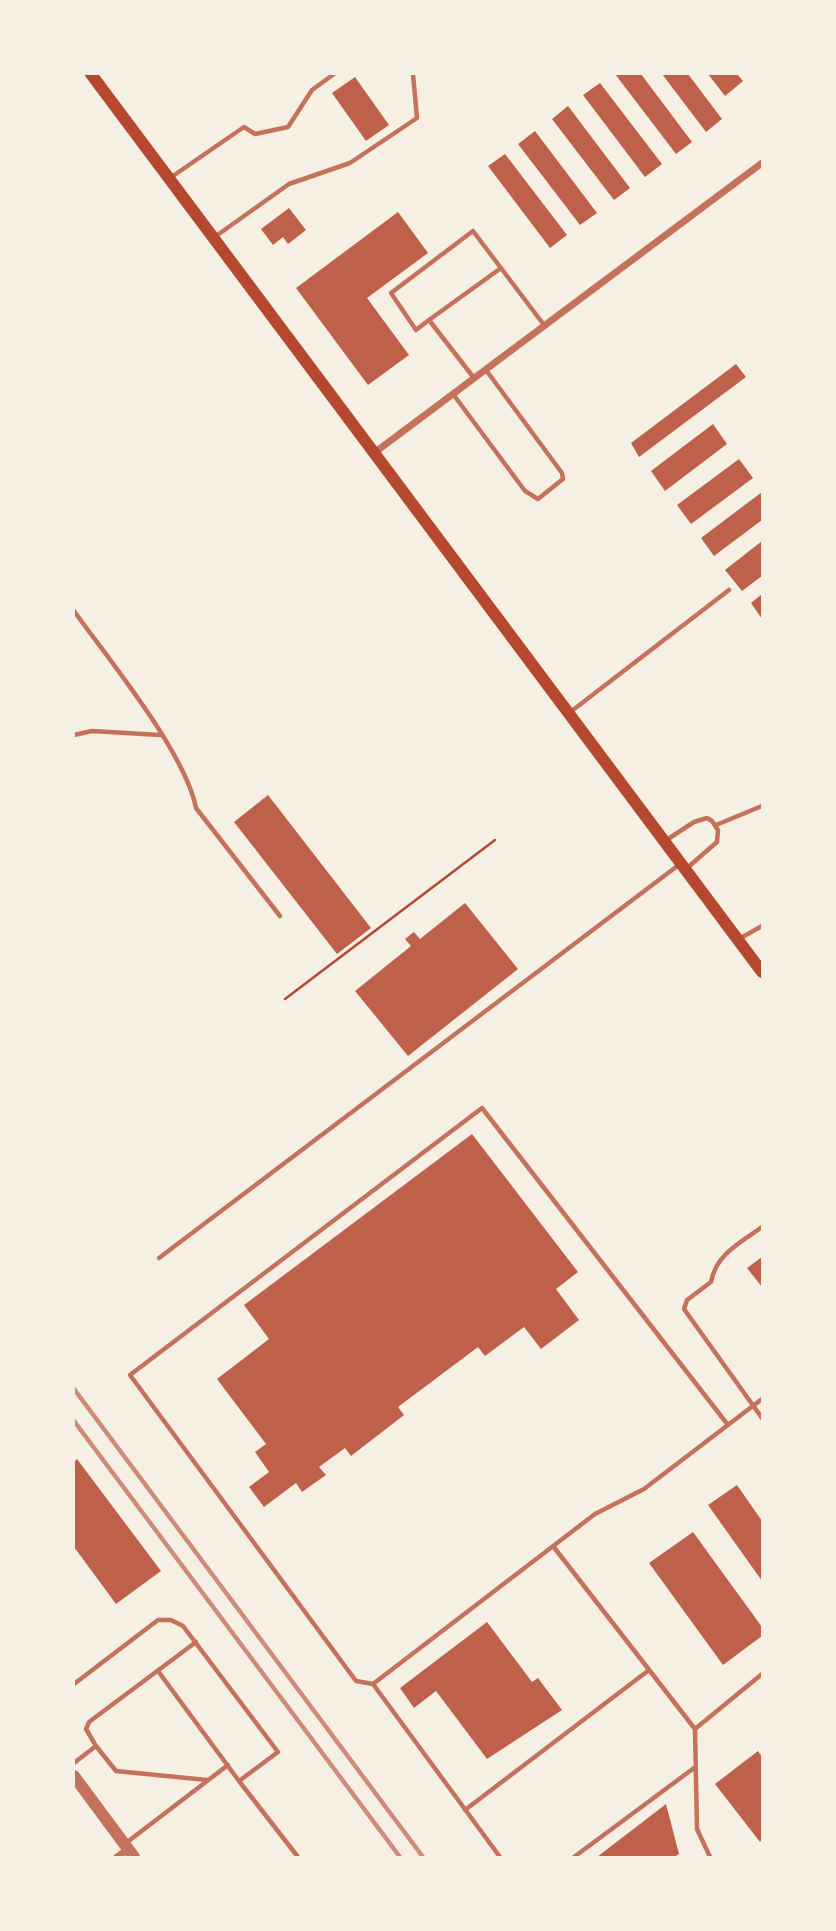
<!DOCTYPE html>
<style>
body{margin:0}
#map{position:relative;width:836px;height:1931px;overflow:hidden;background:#f6efe4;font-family:"DejaVu Sans",sans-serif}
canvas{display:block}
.frame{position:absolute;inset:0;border:75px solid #f6efe4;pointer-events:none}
</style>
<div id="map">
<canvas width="836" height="1931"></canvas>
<div class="frame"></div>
</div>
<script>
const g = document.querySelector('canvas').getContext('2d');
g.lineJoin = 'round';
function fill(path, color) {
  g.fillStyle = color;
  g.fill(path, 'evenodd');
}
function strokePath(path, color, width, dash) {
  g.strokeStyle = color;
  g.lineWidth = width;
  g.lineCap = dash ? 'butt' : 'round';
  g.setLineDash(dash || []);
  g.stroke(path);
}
const building = new Path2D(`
 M615,74H641L692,142L676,154Z
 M662,74H688L722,119L706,132Z
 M708,74H737L743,81L725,96Z
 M355,77L389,125L366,141L332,93Z
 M600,83L662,164L645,177L583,95Z
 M568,106L630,188L614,200L552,119Z
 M535,131L597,213L580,225L518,144Z
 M505,154L567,235L550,248L488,166Z
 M289,208L306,230L288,244L283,237L273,245L261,229Z
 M398,212L428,253L367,298L409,355L368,385L296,288Z
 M736,364L746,377L639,457L631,443Z
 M713,424L727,444L665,491L651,471Z
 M739,459L753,478L691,524L677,505Z
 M762,492V520L714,556L701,538Z
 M762,541V576L742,591L725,570Z
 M762,594V619L751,603Z
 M268,795L371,928L337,954L234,822Z
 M465,903L518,969L408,1056L355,991L411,946L405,939L414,932L420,939Z
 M472,1134L578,1272L556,1289L579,1320L541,1349L524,1327L485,1356L478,1347L398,1407L404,1415L351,1456L345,1448L319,1467L326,1475L302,1492L296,1483L264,1507L249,1487L269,1472L255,1452L266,1444L217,1379L269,1339L244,1305Z
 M762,1257V1287L747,1268Z
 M77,1459L161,1571L116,1604L74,1547V1462Z
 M737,1485L762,1521V1581L708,1505Z
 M693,1532L762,1627V1636L723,1665L649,1563Z
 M487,1622L532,1682L538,1678L562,1710L487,1759L436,1691L414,1708L400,1688Z
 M758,1751L762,1757V1840L760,1842L715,1784Z
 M666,1804L679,1854L674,1857H597Z`);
const path = new Path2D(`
 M285,999L495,840`);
const service = new Path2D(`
 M170,178L244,127L255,134L288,127L312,90L334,74
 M216,236L289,184L350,163L417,118L413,74
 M429,320L501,268
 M474,378L429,320L416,330L391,293L473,231L544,325
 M453,394L525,491L538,499L563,479L562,473L486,370
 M74,611C109,660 185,752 196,808L280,916
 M569,713L729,590
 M74,735L92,731L160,735
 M716,825L762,806
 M665,841L694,822L707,818L712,821L718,830L717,842L687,868
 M739,939L762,926
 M762,1227C740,1243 716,1254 711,1282L687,1300L684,1309L762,1418
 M159,1258L680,864
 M553,1546L695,1729L697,1829L710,1857
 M196,1642L89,1722L86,1729L96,1746L116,1771L207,1780
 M158,1671L239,1781
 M74,1684L158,1620H171L183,1626L278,1752L239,1781L298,1857
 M373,1684L356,1681L130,1375L482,1108L728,1425
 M695,1729L762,1674
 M74,1763L96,1746
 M465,1810L649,1670
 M126,1843L228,1765
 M500,1857L373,1684L595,1514L644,1489L762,1399
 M574,1857L694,1768`);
const minor = new Path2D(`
 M374,453L762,163
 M117,1857L128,1849`);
const tertiary = new Path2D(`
 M74,1776L134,1857`);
const secondary = new Path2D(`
 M91,74L762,972`);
const rail = new Path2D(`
 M74,1389L423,1857
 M74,1421L400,1857`);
fill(building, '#bf614a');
strokePath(path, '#b5482f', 2.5);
strokePath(service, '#c5725c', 4.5);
strokePath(minor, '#c5725c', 7);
strokePath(tertiary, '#c5725c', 12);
strokePath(secondary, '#b5482f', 12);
strokePath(rail, '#cf8b77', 4.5);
</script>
